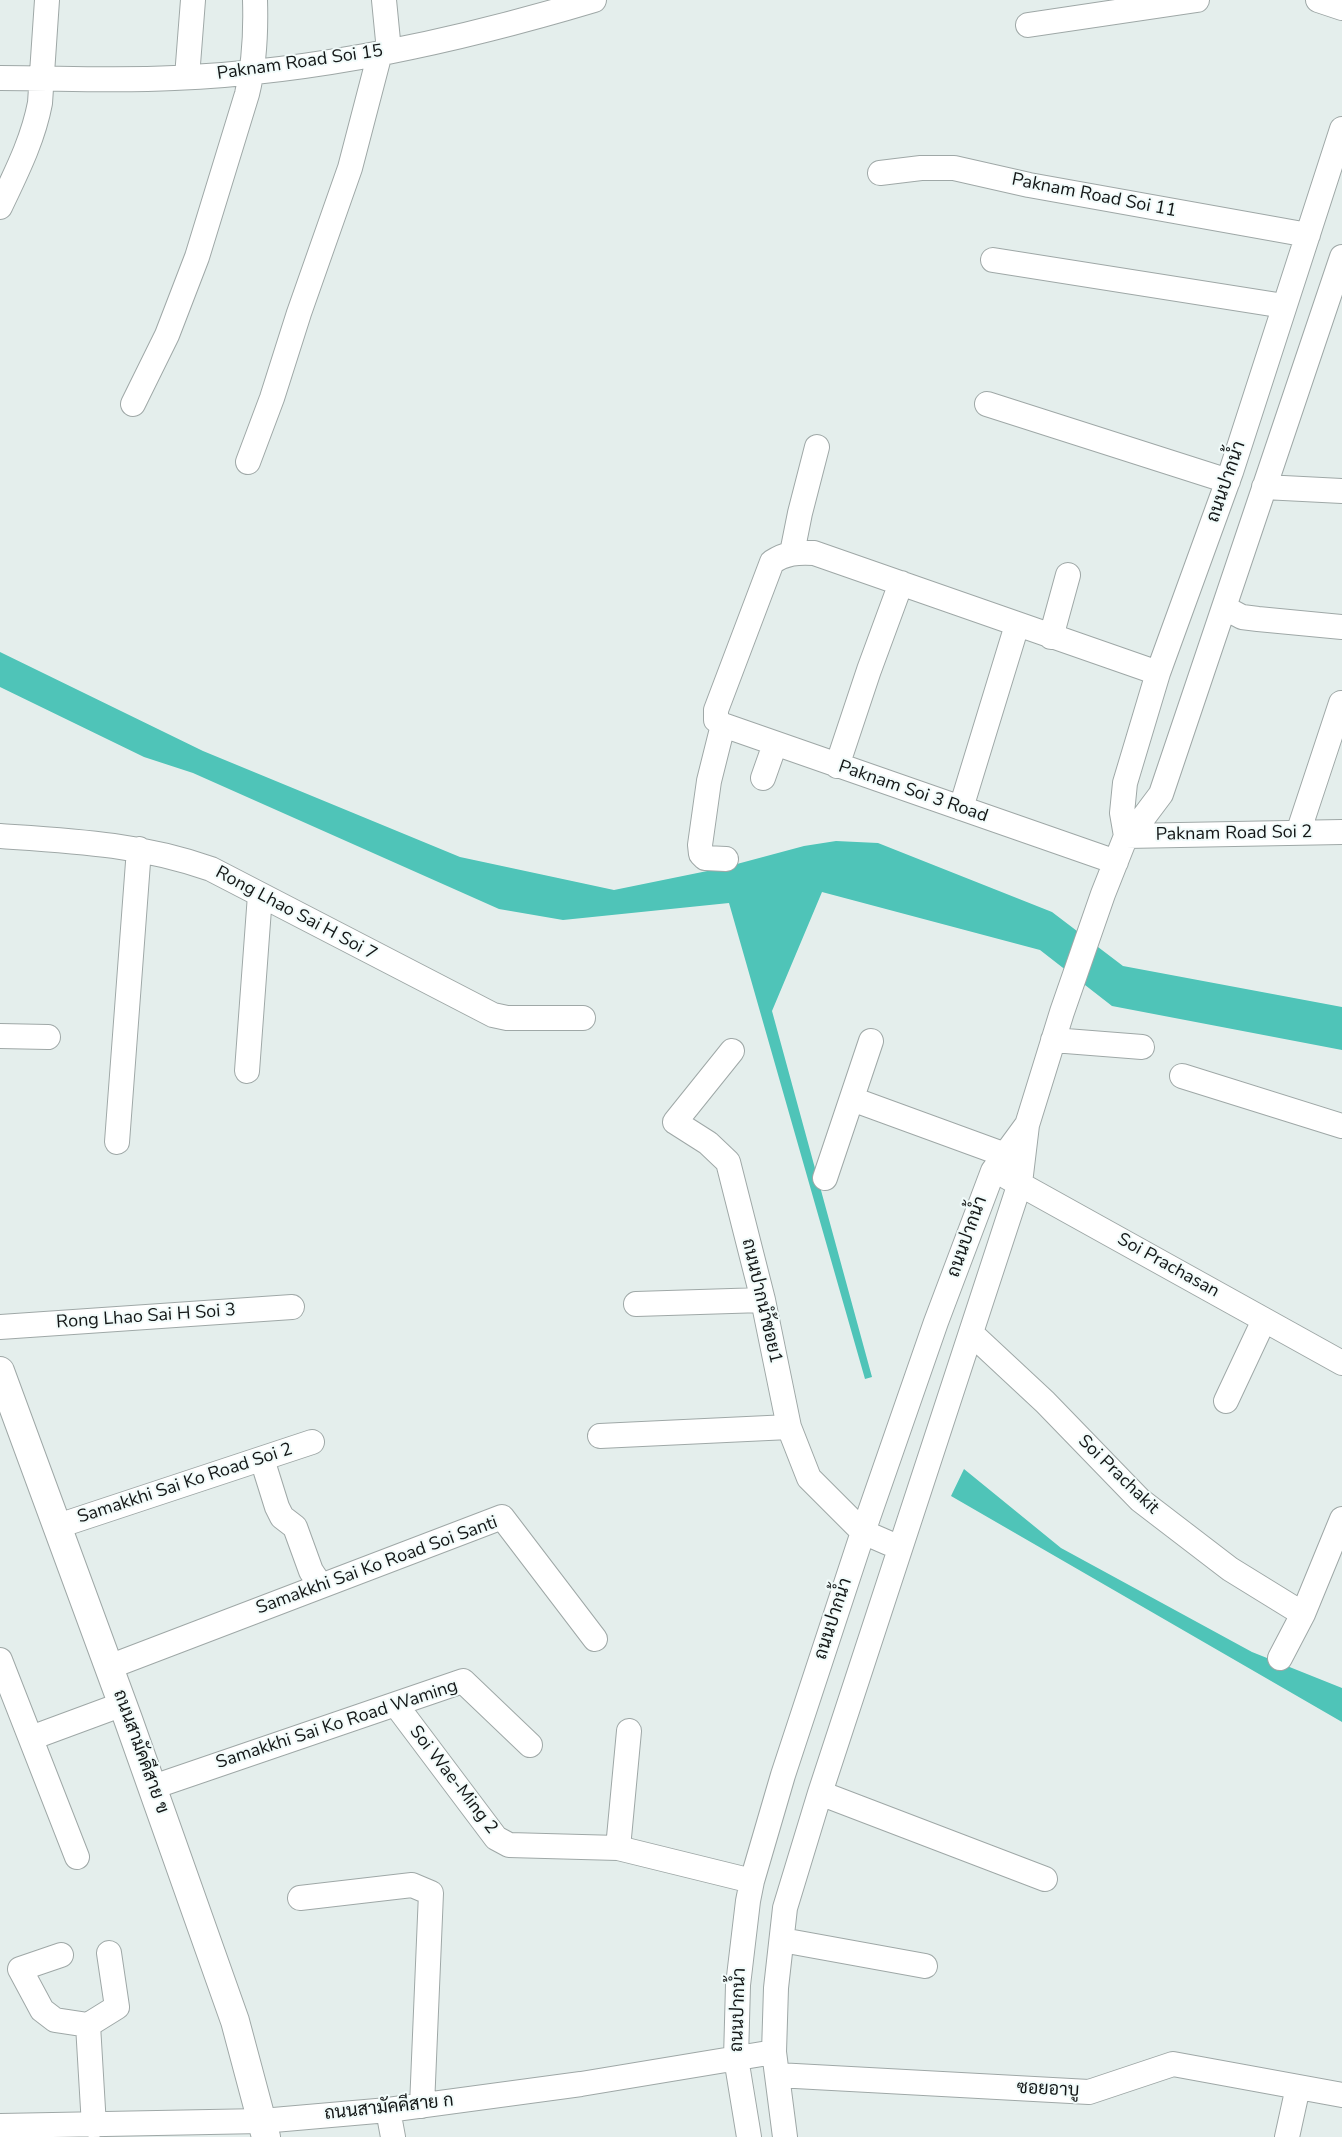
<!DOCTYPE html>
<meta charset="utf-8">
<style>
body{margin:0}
canvas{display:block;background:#e4eeec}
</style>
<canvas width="1342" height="2137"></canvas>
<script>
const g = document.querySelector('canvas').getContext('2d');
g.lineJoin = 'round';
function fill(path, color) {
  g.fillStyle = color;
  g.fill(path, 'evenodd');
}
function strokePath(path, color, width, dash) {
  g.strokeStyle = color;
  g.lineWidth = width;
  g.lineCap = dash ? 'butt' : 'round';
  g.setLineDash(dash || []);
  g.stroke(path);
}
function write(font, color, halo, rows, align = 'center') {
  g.font = font + ' "Nunito Sans",Sarabun,sans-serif';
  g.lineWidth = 4;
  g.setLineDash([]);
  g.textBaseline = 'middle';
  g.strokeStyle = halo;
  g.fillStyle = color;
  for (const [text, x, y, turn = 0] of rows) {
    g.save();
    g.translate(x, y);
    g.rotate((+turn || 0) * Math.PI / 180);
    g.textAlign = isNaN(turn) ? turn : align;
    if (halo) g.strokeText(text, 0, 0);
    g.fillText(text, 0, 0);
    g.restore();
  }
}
const water = new Path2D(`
 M0,652L203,751L460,857L614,890L722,868L804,846L836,841L878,843L1052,912L1123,966L1342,1007V1050L1112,1006L1040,950L822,892L772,1011L872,1377L865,1379L729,903L563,920L499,909L193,773L144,757L0,687Z
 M964,1469L1061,1548L1252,1652L1342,1688V1722L951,1496Z`);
const minor = new Path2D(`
 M384,0L389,51
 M1318,0L1342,8
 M1028,25L1197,0
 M187,77L193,0
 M0,78C58,78 116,81 174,78C317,72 457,41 594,0
 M880,173L921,168H954L1029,185L1308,235
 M0,207C16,173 33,140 40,103L47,0
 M993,260L1284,306
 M133,404L167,335L197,257L247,94C255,62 256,32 255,0
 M987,404L1228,481
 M248,462L272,398L299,313L350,168L380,53
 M1264,487L1342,491
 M792,553L800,513L817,447
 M1225,608L1242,617L1258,619L1342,627
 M1051,637L1068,575
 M723,725L709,781L700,845L701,854L705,858L726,859
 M837,766L869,670L901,583
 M763,778L775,744
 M961,808L1017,625
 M1298,833L1341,703
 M0,836C74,841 140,844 211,869L493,1015L507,1018H583
 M1126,836L1122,813L1125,783L1158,673L1231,472L1342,129
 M1126,836L1342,832
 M1116,862L723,725L716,720V710L772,562C786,553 797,552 814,553L1158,673
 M0,1036L48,1037
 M1053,1040L1142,1047
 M732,1051L675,1122L708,1143L728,1162L763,1300L789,1427L809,1478L863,1532L900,1548
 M247,1071L260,895
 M1182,1076L1342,1126
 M852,1099L1019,1160
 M117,1142L139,849
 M1007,1177L1342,1363
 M825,1178L871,1041
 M636,1304L763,1300
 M0,1327L292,1307
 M972,1334L1045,1402L1140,1500L1230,1569L1303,1614
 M1226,1401L1264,1320
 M600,1436L789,1427
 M262,1459L277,1507L282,1517L295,1527L311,1571L321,1586
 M58,1526L312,1442
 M1280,1658L1303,1614L1342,1519
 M0,1660L77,1857
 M109,1667L502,1517L595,1639
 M396,1705L496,1838L509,1845L618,1848L752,1881
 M31,1738L123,1704
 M153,1787L463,1681L530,1745
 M820,1793L1045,1879
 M618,1848L629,1731
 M300,1898L412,1885L431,1893L422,2106
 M782,1940L925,1966
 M61,1955L20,1969L42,2010L55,2020L88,2025L94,2126
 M88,2025L117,2007L109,1953
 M777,2075L1089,2092L1173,2064L1342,2095
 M388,2110L393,2137
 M0,2126L262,2121L388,2110L581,2084L774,2052
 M749,2137L736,2058L738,1985L748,1901L752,1881L783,1775L863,1532L936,1322L993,1171L1026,1126
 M785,2137L774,2052L776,1988L785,1908L820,1793L1020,1183L1027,1125L1062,1012L1103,894L1126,836L1143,818L1161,794L1342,257
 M1287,2137L1298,2087`);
const major = new Path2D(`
 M0,1371L128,1719L235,2021L266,2137`);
const streetNames = [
 ["Paknam Road Soi 15",300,63,-8],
 ["Paknam Road Soi 11",1094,196,11],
 ["ถนนปากน้ำ",1227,482,-71],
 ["Paknam Soi 3 Road",913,792,19],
 ["Paknam Road Soi 2",1234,834,-1],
 ["Rong Lhao Sai H Soi 7",296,914,28],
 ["ถนนปากน้ำ",968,1237,-70],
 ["Soi Prachasan",1168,1266,29],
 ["ถนนปากนำ้ซอย1",761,1301,77],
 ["Rong Lhao Sai H Soi 3",146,1317,-4],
 ["Soi Prachakit",1118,1475,44],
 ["Samakkhi Sai Ko Road Soi 2",185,1484,-18],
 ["Samakkhi Sai Ko Road Soi Santi",377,1566,-20],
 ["ถนนปากน้ำ",834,1619,-72],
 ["Samakkhi Sai Ko Road Waming",337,1725,-18],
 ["ถนนสามัคคีสาย ข",140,1752,70],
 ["Soi Wae-Ming 2",453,1780,52],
 ["ถนนปากน้ำ",739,2010,-88],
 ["ซอยอาบู",1048,2090,3],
 ["ถนนสามัคคีสาย ก",389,2108,-6]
];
fill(water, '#4fc4b8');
strokePath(minor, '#9fa8a7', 26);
strokePath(major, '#9fa8a7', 30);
strokePath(minor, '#fff', 24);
strokePath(major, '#fff', 28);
write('18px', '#131616', '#f1fbfa', streetNames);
</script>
